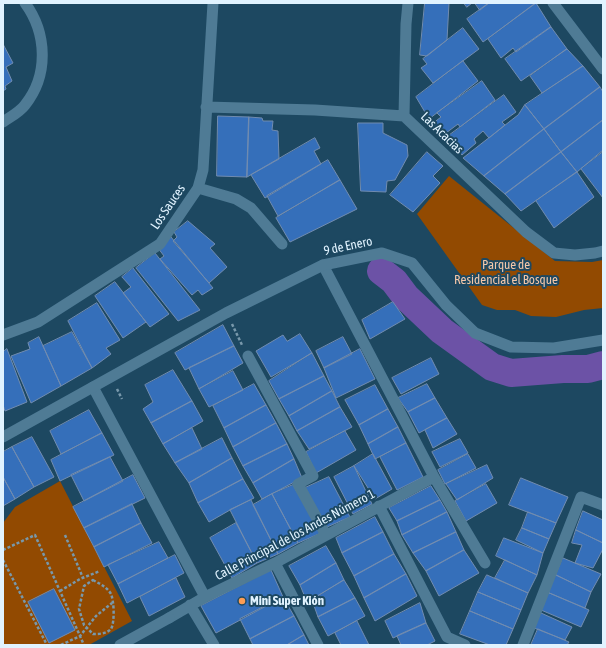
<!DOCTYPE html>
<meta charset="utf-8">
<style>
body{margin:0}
#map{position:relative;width:606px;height:648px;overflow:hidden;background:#1d4861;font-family:"Asap Condensed",sans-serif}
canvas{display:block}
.frame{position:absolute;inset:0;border:4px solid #e1f3ff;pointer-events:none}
</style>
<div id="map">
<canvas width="606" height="648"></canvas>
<div class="frame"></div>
</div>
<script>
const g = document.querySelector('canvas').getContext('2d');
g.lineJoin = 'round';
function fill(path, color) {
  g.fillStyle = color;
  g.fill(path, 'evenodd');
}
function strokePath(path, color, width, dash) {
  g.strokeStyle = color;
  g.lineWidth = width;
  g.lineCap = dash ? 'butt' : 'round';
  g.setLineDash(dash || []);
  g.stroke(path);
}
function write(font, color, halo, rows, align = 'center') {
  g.font = font + ' "Asap Condensed",sans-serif';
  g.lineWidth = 4;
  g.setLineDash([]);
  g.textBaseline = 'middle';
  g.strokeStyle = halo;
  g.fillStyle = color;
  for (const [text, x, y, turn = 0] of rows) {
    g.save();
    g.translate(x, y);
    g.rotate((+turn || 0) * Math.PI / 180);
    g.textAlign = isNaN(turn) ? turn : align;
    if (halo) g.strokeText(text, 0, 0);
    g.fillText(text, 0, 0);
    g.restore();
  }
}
const green = new Path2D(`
 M449,176L555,261L592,262L603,260V308L584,310L556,317L531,316L515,310H497L482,305L417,214Z
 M60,481L132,621L89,645H3V523L15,507Z`);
const river = new Path2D(`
 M381,271L394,281L406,297L442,331L492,367L511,373L563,369H588L603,365`);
const building = new Path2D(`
 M425,3H449L447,40L427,56L420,55Z
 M464,3H472L467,7Z
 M475,3H489L480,10Z
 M489,3H536L483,42L467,19Z
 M536,3L551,27L516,52L513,48L501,58L488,39Z
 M551,27L567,49L521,81L505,59Z
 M463,28L479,49L433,83L421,68L427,64L423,59Z
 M3,44L13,63L6,67L12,81L5,86L6,89L3,91Z
 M567,49L583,66L542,93L530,76Z
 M463,61L478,81L429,119L416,97Z
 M583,66L600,87L544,129L525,105Z
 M482,81L495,100L460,127L458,124L442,136L432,124L441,117L437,113Z
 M600,87L603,92V120L561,152L544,129Z
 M504,95L516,112L502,122L505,125L489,138L483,131L474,139L476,143L462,155L447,137Z
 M525,105L544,129L484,176L463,158L518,115Z
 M218,116L249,117L247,177L217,176Z
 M249,117L262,118L263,121H273L272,130L278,131L279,159L247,177Z
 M603,120V150L577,172L561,152Z
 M358,123H383V133L407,145L408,156L395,180L387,181L386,192L361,191Z
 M544,129L561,152L505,194L484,176Z
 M315,138L320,148L314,151L321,164L265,198L251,175Z
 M427,152L443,166L433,176L440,183L413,212L390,195Z
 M561,152L577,172L521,211L505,194Z
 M603,152V198L581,169Z
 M328,160L340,180L278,216L267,196Z
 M577,172L594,197L554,228L536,201Z
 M340,180L357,209L290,242L276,218Z
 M188,221L215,244L210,248L227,267L209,283L173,241L177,237L174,232Z
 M171,237L213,288L202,295L198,290L192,295L160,259L164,256L158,248Z
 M155,253L200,310L178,321L136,268Z
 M133,268L169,314L150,327L123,293L131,287L122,277Z
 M115,282L146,322L123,338L95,296Z
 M393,302L405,319L370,339L362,320Z
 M97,303L120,340L106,348L111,354L92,368L68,321Z
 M223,325L234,346L185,370L175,353Z
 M72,332L92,368L61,386L43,346Z
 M300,334L312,353L271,377L256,351L283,335L287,341Z
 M39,337L61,386L31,403L11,356L30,349L28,343Z
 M343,337L352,354L324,368L316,351Z
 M234,346L243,363L199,389L189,368Z
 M7,349L27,402L5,411L3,405V352Z
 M360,349L375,379L336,398L324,368Z
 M312,353L324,376L279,399L269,381Z
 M431,358L439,374L401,394L392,378Z
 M173,370L192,401L151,423L143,409L153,402L145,385Z
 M233,371L243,390L209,407L199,389Z
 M324,376L332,391L289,416L279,399Z
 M254,384L266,405L224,428L213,406Z
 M427,384L435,398L408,412L398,398Z
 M375,385L388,409L359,425L345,400Z
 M332,391L340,407L297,431L289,416Z
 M435,398L447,418L419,433L408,412Z
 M192,401L203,421L163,444L151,423Z
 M266,405L276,423L233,447L224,428Z
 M340,407L352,427L309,449L297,431Z
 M388,409L398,427L368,444L359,425Z
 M89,410L102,433L61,454L50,431Z
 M447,418L457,434L433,448L425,430Z
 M276,423L287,444L243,466L233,447Z
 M398,427L406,443L375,459L368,444Z
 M192,428L202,449L175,463L163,444Z
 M345,431L356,450L316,473L306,452Z
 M102,433L114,455L60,481L51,460Z
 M32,437L54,477L34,487L12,447Z
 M222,438L232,458L189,483L175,463Z
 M460,439L468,453L440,467L432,452Z
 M406,443L423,477L397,490L380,457Z
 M287,444L294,459L253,483L243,466Z
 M12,447L34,487L15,499L3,477V452Z
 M373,454L392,489L375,499L354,466Z
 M468,454L476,468L445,484L438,470Z
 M110,457L123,481L84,501L71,475Z
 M232,458L243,479L198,503L189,483Z
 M294,459L302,478L262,499L253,483Z
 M487,465L493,478L457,500L446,484Z
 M354,466L372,504L353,514L334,477Z
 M133,475L145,498L84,528L73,507Z
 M3,477L15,499L3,506Z
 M329,477L350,517L327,527L305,488Z
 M521,478L568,497L556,523L509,505Z
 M243,479L254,498L230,510L209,522L198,503Z
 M486,484L497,503L466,521L455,501Z
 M293,485L321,533L298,543L272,494Z
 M431,486L440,500L397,521L389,508Z
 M272,494L298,543L278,554L253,505Z
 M251,500L278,554L257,563L230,510Z
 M440,500L447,512L402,535L397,521Z
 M132,504L141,523L94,547L84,528Z
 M583,511L603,520V543L576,530Z
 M447,512L456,532L413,553L402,535Z
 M528,512L556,523L549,539L522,528Z
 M375,517L383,532L342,553L336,538Z
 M141,523L152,543L104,567L94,547Z
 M236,523L257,563L232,578L210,538Z
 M522,528L549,539L543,553L516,540Z
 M576,530L603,543V549L593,568L575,563L582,545L572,543Z
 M383,532L394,554L354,576L342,553Z
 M456,532L464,550L426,571L413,553Z
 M504,538L543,553L537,575L496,556Z
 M159,542L168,558L118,584L108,565Z
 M326,546L336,563L300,585L289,566Z
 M464,550L479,573L439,596L426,571Z
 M394,554L406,574L364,598L354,576Z
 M175,555L184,573L127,603L118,584Z
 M563,558L601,574L591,592L556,575Z
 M505,560L537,575L528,593L495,578Z
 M336,563L344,580L307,602L300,585Z
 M271,570L283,597L216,633L201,606Z
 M406,574L417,596L375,621L364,598Z
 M487,575L528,593L521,610L478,592Z
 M556,575L591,592L585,608L547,592Z
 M176,578L185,597L149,616L140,597Z
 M344,580L355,598L318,617L312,600Z
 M54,589L75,630L49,643L28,602Z
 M478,592L521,610L513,629L470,611Z
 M547,592L589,610L581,627L541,610Z
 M283,597L294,616L250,639L240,619Z
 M355,598L365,616L328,636L318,617Z
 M420,603L426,623L393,638L385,621Z
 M470,611L513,629L506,645H490L460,634Z
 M541,613L572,627L565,640L534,628Z
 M294,616L304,635L287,645H253L250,639Z
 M357,621L369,645H341L335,633Z
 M426,623L435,641L427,645H401L397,636Z
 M538,629L569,642L567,645H531Z
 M304,635L309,645H287Z`);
const path = new Path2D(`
 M232,324L242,345
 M117,389L122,399
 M65,535L83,578
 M3,550L35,535L84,645
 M3,560L47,645
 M93,580C100,584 107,587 111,594C114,601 115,622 111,629C106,634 99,634 93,634L84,625L79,609L84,586Z
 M60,591L80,579L100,571
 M61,645L80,636L96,616L112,603`);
const minor = new Path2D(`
 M553,3L603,69
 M206,107L315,110L404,116L526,232L554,253L575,255L595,253L603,251
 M404,116L406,24L408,3
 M3,122C10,117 20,112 25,105C49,75 47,33 25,3
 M198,188L236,199L251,208L282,244
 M323,265L434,477L485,563
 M3,335L38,322L160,244L198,188L203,170L213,3
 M248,356L313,476L298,484L326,535
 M93,387L205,597
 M379,506L447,637L465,645
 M275,563L318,645
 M190,605L214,645
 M169,618L205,597L275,563L434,477
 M523,645L581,497L603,505`);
const tertiary = new Path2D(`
 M3,437L226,313L323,265L382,253L412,263L446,305L475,333L511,347L554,348L603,340
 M120,645L169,618`);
const markers = [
 [242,601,4,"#fd9d54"]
];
const streetNames = [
 ["Las Acacias",442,133,44],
 ["Los Sauces",168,207,-56],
 ["9 de Enero",348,246,-12],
 ["Calle Principal de los Andes Número 1",295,535,-28]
];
const parkNames = [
 ["Parque de",506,265],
 ["Residencial el Bosque",506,280]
];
const poiNames = [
 ["Mini Super Kión",250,601]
];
fill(green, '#924a01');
strokePath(river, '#6c52a6', 28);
fill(building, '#356fba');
strokePath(building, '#718cb0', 1);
strokePath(path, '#7898ab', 2.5, [3, 2]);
strokePath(minor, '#4f7b95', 11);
strokePath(tertiary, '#4f7b95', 11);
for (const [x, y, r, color] of markers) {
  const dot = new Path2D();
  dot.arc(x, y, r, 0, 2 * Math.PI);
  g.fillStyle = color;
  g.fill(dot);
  strokePath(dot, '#1d4861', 1.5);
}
write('13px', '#e1f3ff', '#1d4861', streetNames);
write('13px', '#f3c7a9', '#1d4861', parkNames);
write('bold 13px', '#e1f3ff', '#1d4861', poiNames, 'left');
</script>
